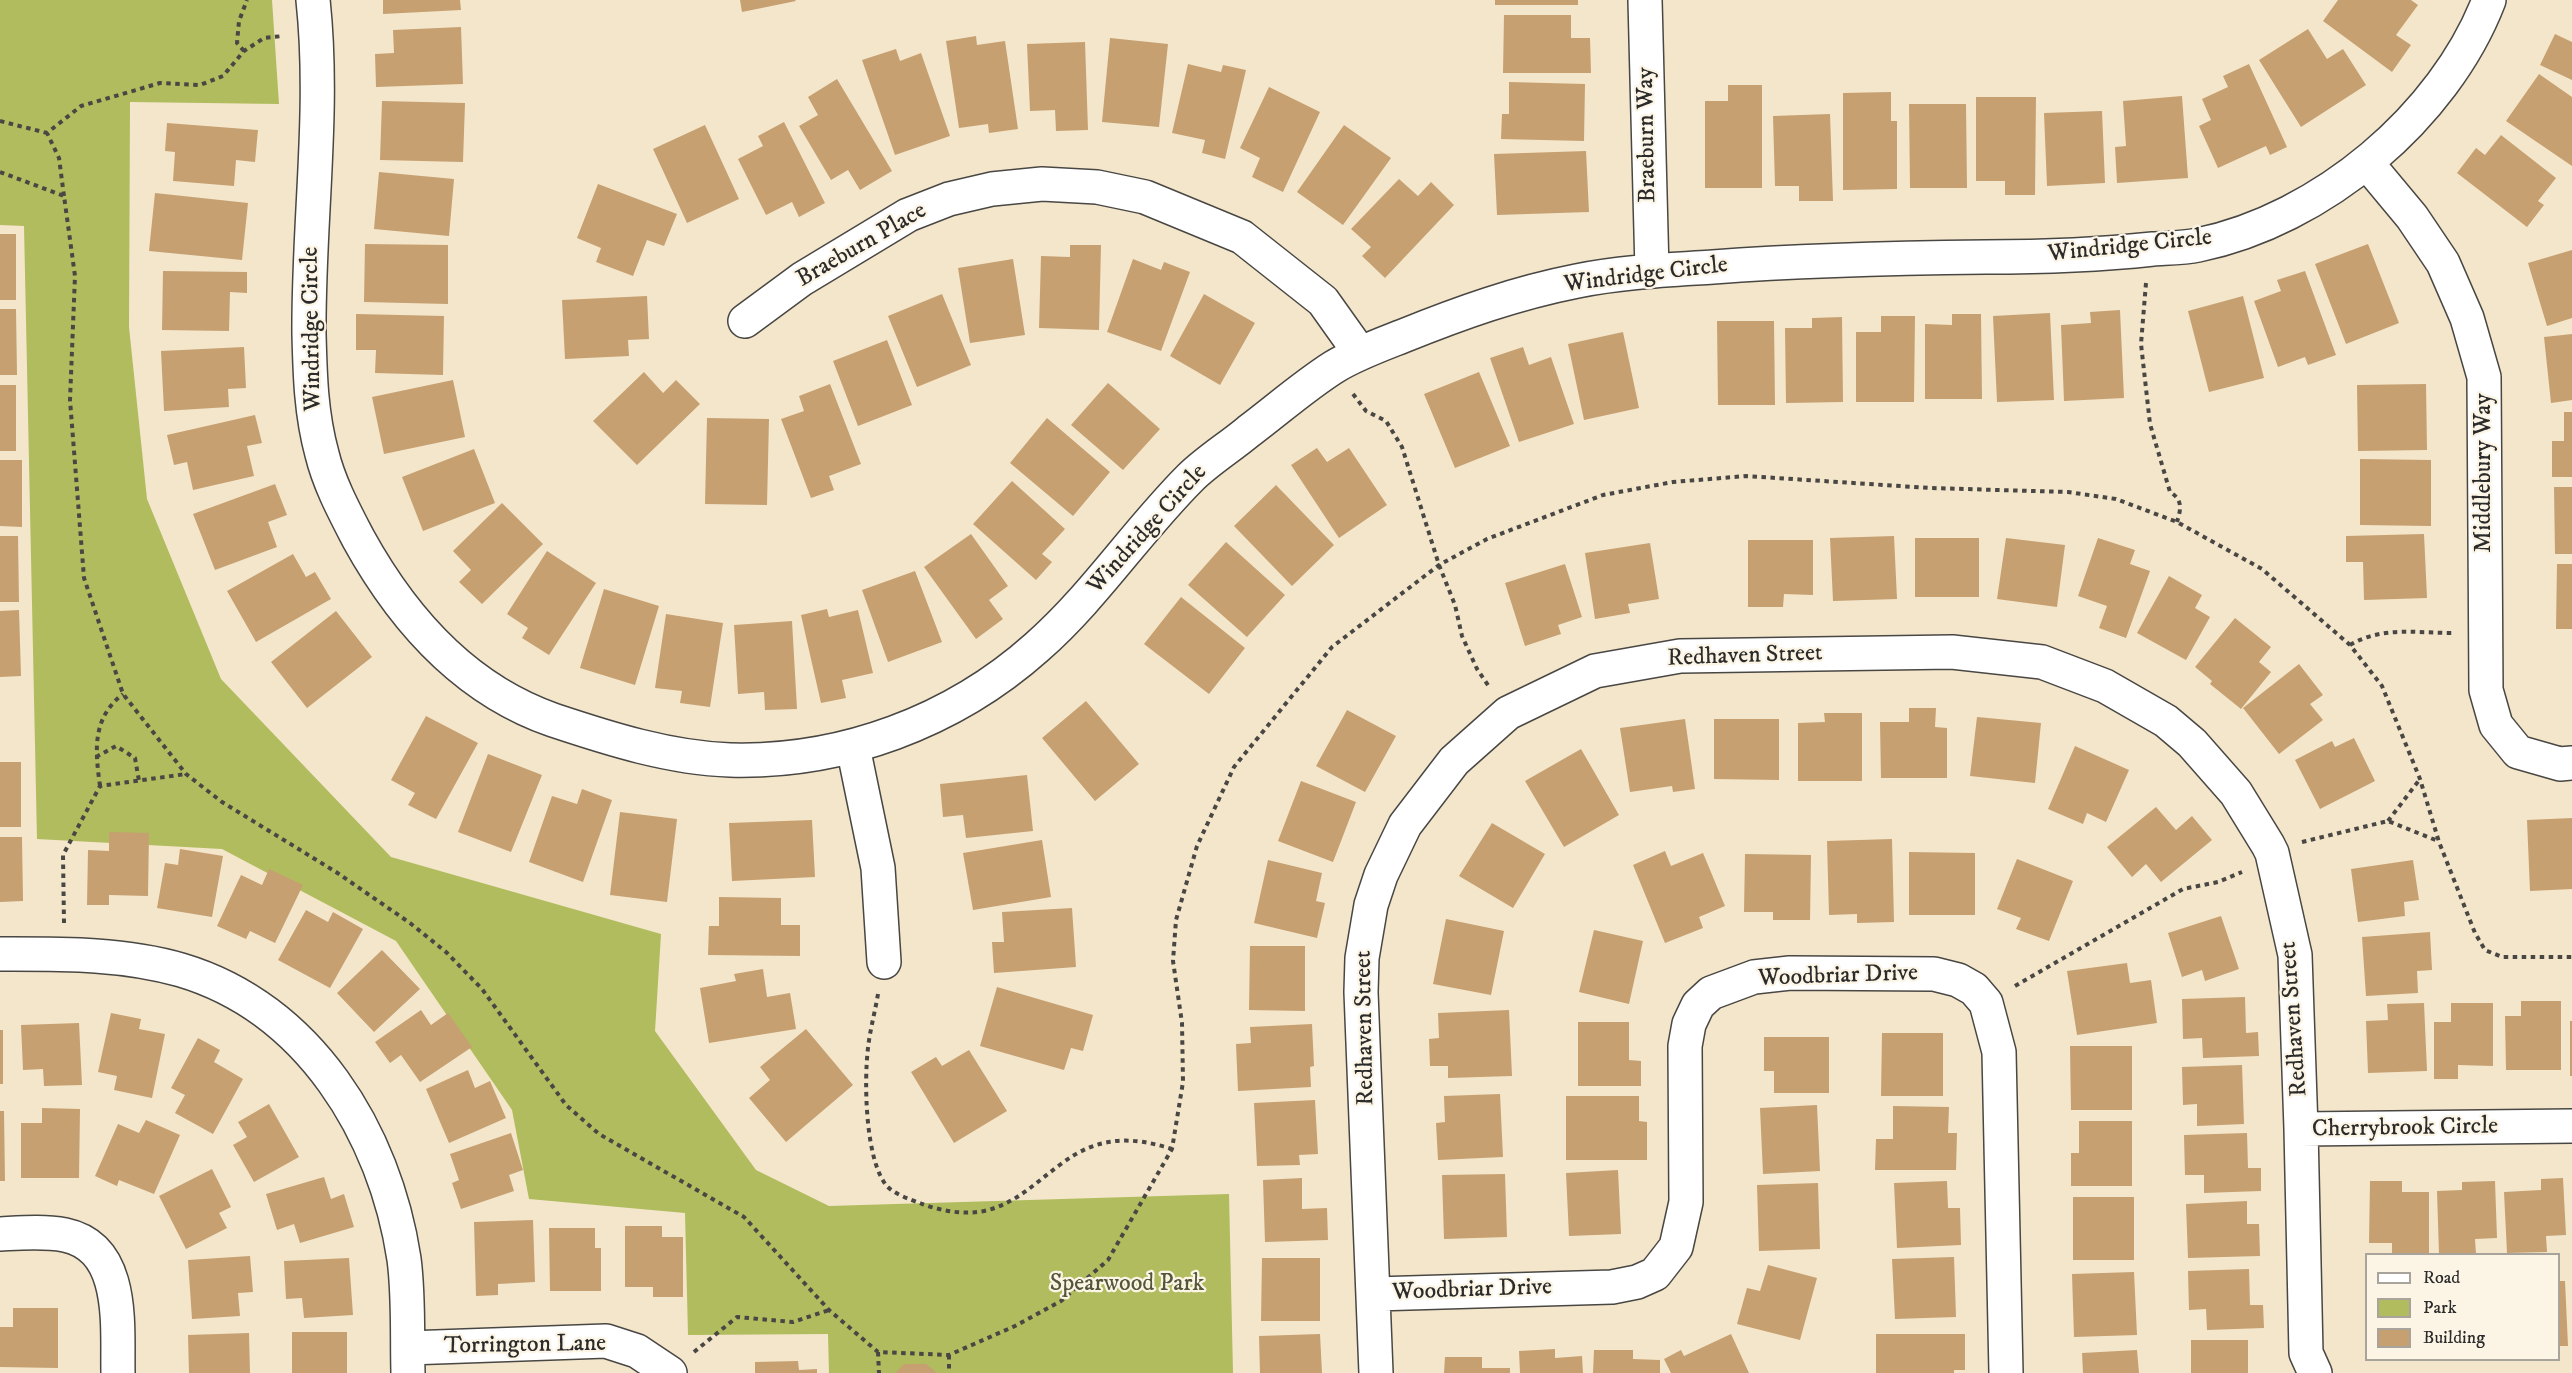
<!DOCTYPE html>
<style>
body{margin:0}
#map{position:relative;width:2572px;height:1373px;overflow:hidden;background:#f4e6cb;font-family:"IM FELL DW Pica",serif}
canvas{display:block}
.legend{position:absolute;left:2365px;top:1253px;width:195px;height:108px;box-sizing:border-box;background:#fcf5e5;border:2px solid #a8a49b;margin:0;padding:8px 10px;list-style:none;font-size:18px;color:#2b2b2b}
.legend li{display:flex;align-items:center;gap:12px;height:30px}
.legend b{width:30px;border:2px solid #a8a49b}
</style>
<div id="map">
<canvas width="2572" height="1373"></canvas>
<ul class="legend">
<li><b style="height:8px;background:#fff"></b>Road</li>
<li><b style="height:16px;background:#b0bc5d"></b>Park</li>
<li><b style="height:16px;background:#c6a071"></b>Building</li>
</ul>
</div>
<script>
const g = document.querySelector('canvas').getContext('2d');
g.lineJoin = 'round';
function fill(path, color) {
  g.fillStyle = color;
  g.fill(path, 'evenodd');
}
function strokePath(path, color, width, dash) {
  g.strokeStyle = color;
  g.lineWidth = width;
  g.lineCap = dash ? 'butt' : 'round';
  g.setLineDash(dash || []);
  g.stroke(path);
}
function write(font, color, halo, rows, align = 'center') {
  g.font = font + ' "IM FELL DW Pica",serif';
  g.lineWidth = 4.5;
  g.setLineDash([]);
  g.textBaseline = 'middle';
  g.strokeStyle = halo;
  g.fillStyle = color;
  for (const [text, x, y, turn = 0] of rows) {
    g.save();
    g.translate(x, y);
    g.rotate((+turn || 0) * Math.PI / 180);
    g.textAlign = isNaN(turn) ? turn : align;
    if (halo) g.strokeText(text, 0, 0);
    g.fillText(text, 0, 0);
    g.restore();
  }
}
const green = new Path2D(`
 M0,0H272L279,104L130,102L129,327L147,499L221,679L391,857L661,934L655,1031L756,1170L829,1206L1229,1194L1233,1373H829L828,1334L688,1335L685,1213L529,1199L512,1110L396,941L222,849L37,839L24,226L0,225Z`);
const building = new Path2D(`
 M383,0H460L461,10L383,14Z
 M740,0H795L796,1L742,12Z
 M1495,0H1578V5H1495Z
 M2338,0H2411L2418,5L2396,35L2411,45L2392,72L2323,21Z
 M1504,15H1571V38H1590L1591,73H1503Z
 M461,27L463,84L376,87L375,54L394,53L393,30Z
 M2308,29L2327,59L2343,49L2366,85L2301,127L2259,60Z
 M2555,34L2572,42V80L2540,65Z
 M976,36L977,45L1005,41L1018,129L989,133L988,124L959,128L946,41Z
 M1110,38L1168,44L1159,127L1102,122Z
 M1085,42L1088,130L1056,131L1055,110L1030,111L1027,44Z
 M896,49L900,61L921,53L950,136L895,155L862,60Z
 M1188,64L1221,72L1223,65L1246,70L1225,159L1202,153L1205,140L1172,133Z
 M2249,64L2287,147L2270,155L2266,146L2218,168L2199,126L2211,120L2202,99L2228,87L2223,76Z
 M2539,74L2572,97V166L2506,121Z
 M837,79L892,171L860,190L848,170L831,180L799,126L818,115L808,97Z
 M1509,82L1585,84L1584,141L1501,139L1502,114H1509Z
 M1728,85H1762V188H1705V101H1728Z
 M1269,87L1320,112L1283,192L1252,177L1260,158L1240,148Z
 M1891,92V121H1897V189L1843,190V93Z
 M2182,96L2188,178L2117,183L2115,147L2126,146L2123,101Z
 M1976,97H2036L2035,195H2005V181H1976Z
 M382,101L465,103L463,162L380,160Z
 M1909,104H1966L1967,188H1910Z
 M2102,111L2105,183L2047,186L2044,113Z
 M1830,114L1833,201H1799V186H1775L1773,116Z
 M784,122L825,203L799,217L792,202L766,215L738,159L763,146L758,136Z
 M167,123L258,130L255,162L236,160L234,186L173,181L175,152L165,151Z
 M705,125L739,199L687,223L653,149Z
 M1344,125L1391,158L1343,225L1297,192Z
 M2501,135L2556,178L2538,201L2544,205L2527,227L2457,173L2476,148L2485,155Z
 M1586,151L1589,212L1497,215L1494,154Z
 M379,172L454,179L449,236L374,229Z
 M1399,179L1418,196L1431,182L1454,205L1385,278L1362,256L1371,247L1351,229Z
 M598,184L677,214L664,246L647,240L633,276L596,262L601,248L577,238Z
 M155,193L248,203L242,260L149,251Z
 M0,234H16V300H0Z
 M365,244L448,245V304L364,302Z
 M2368,244L2399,323L2346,344L2315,264Z
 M1070,245H1101L1099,330L1039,328L1041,256L1070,257Z
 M2572,250V318L2547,326L2528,263Z
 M1013,259L1025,335L970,343L958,268Z
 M1133,259L1161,270L1164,262L1190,272L1161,351L1107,332Z
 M163,271L247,272V293L230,292L229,331L162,330Z
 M2305,271L2336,355L2308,365L2305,357L2278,367L2254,301L2281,291L2277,280Z
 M942,294L971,365L917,387L888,316Z
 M1204,294L1255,323L1220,385L1170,356Z
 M647,296L649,339L628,340L629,356L565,359L562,300Z
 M2243,296L2264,378L2209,392L2188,311Z
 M0,309H16L17,375H0Z
 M2120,310L2124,398L2064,401L2061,325L2091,323L2090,312Z
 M2050,313L2054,400L1997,402L1993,316Z
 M356,314L444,316L443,375L375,373L376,350H356Z
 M1952,314H1981L1982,399H1925V324L1952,325Z
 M1881,316H1915L1914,402H1856V332H1881Z
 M1842,317L1843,402L1786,403L1785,328H1812V318Z
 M1717,321H1774L1775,405H1718Z
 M1623,332L1639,408L1584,420L1568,344Z
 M2572,334V400L2551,403L2544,337Z
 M887,340L912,405L858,426L833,361Z
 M244,347L246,388L228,389L229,407L164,411L161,351Z
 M1523,347L1529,365L1551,357L1574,424L1519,442L1490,358Z
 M644,372L663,393L676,380L700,404L637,465L593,421Z
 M1479,372L1510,446L1455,468L1424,394Z
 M453,380L465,437L384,454L372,397Z
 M1108,383L1160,429L1123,470L1071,425Z
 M830,384L861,464L829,476L834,490L811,498L781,419L804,411L799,396Z
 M2426,384L2427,450L2358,451L2357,385Z
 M0,385H16V451H0Z
 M2564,412H2572V477H2552V441H2564Z
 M255,415L262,443L247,446L254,476L193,490L187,462L174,465L167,435Z
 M707,418L769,419L767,505L705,504Z
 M1047,418L1110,472L1073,516L1010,463Z
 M1317,448L1327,462L1349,448L1387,505L1339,538L1291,465Z
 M474,449L495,503L423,531L402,477Z
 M2360,459L2431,460V526L2360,525Z
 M0,460H22V527L0,526Z
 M1012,481L1065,529L1042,554L1052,562L1036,580L973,524Z
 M275,484L287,515L268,522L277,547L215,570L193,514Z
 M1276,485L1334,545L1292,586L1234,526Z
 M2554,487H2572V554H2555Z
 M502,503L543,544L482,604L459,582L471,570L453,551Z
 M971,534L1008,586L989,600L1003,619L976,639L924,567Z
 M2424,534L2427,598L2364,600L2363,562H2346V536Z
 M0,536H18L19,602H0Z
 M1894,536L1897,599L1833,601L1830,538Z
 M1915,538H1979V597H1915Z
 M2006,538L2065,545L2057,607L1997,599Z
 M2098,538L2135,550L2130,564L2150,571L2126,638L2099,628L2107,606L2078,596Z
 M1748,540H1813V595L1784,594L1783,607H1748Z
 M1226,542L1285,595L1247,637L1188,585Z
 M1650,543L1659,599L1628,604L1630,613L1595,619L1585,553Z
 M547,551L596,583L549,655L522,638L528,628L507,614Z
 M293,554L306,577L315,572L331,599L256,642L227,591Z
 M1565,564L1582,617L1558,625L1561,634L1525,646L1505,583Z
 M2557,564H2572V629H2556Z
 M915,571L942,642L888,662L862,590Z
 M2169,576L2202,595L2195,608L2210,617L2186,660L2137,633Z
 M604,589L659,606L635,685L580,668Z
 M1181,597L1245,648L1209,694L1144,644Z
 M827,609L829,617L858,610L873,673L842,680L846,698L821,703L801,615Z
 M19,610L21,676L0,677V611Z
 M336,611L372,657L307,708L271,662Z
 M666,614L723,623L710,707L680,703L682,691L655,688Z
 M2235,618L2271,647L2259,662L2271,672L2241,709L2210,684L2212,681L2195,667Z
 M792,621L797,709L765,710L764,692L738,694L734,625Z
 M2299,664L2323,695L2310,704L2323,720L2279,754L2243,708Z
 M1086,701L1139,764L1095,801L1042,738Z
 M1909,708H1936L1935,727L1947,728V778H1881L1880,722H1909Z
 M1347,710L1396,736L1365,792L1316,766Z
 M1824,713H1862V781H1798V723L1825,722Z
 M426,716L478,743L436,819L408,805L415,793L391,780Z
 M1977,717L2041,723L2035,783L1970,776Z
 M1685,719L1695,789L1673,792L1672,786L1630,792L1620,728Z
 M1714,719H1779V780L1714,779Z
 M2354,738L2375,781L2320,809L2295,760L2332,741L2335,747Z
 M2075,746L2129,770L2106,822L2087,813L2083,824L2048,809Z
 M1581,749L1619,815L1564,847L1525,781Z
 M488,754L542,775L511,852L458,832Z
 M0,762H21V827H0Z
 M1027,775L1033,831L966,838L963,815L943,817L940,784Z
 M1301,781L1356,802L1333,862L1278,841Z
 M582,789L612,800L583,882L529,862L552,796L577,804Z
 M2156,807L2176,830L2192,816L2212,840L2161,882L2146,864L2132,877L2107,847Z
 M620,812L677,819L667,902L610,895Z
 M2572,818V889L2530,891L2527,820Z
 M812,820L815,877L732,881L729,823Z
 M1492,823L1545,854L1513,908L1459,876Z
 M109,832L149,833L148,896L109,895V905H87L88,850L109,851Z
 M0,837H22L23,901L0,902Z
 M1892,839L1894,922L1857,923V914L1829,915L1827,841Z
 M1042,840L1051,897L973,910L963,853Z
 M180,849L223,856L212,917L157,908L165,863L178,865Z
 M1665,851L1671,866L1703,853L1725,906L1699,917L1703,928L1665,943L1633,865Z
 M1909,852L1975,853V915H1909Z
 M1745,854L1811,855L1810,920H1773V912H1744Z
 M2017,859L2073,881L2049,941L2016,929L2021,918L1997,909Z
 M1268,860L1322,873L1316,901L1325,903L1317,938L1254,923Z
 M2413,860L2419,900L2404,902L2405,916L2358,922L2351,869Z
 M269,869L303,885L275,943L250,931L246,939L217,926L241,875L262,885Z
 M719,897L781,898V925H800V956L708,955L709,926H719Z
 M1072,908L1076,967L994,973L992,942H1004L1002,912Z
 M306,910L328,922L333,912L363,929L330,988L278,960Z
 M2221,916L2239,969L2205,981L2202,970L2182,977L2168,933Z
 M1446,919L1504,931L1491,995L1433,984Z
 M1594,930L1643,941L1629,1004L1579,992Z
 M2430,932L2432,970L2417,971L2418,993L2366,996L2362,937Z
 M1250,946H1305V1011L1249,1010Z
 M382,950L420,989L374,1032L337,993Z
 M2127,963L2130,983L2151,980L2157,1023L2077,1035L2067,971Z
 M763,969L767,997L790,993L796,1029L709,1043L700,988L736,981L734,974Z
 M997,987L1093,1015L1083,1051L1071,1048L1064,1070L980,1046Z
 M2245,997L2246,1033L2258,1032L2259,1056L2203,1058L2202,1038L2183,1039L2182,999Z
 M2521,1001H2561V1070H2506L2505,1016H2521Z
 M2424,1003L2427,1071L2368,1073L2366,1021L2388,1020L2387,1004Z
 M2451,1003H2493V1066L2458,1065V1079H2434V1022H2451Z
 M421,1010L431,1025L448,1013L472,1047L420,1082L401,1055L390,1063L375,1042Z
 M1509,1010L1512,1076L1448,1078V1066H1430L1429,1039L1439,1038L1438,1013Z
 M111,1013L141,1019L139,1029L165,1034L152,1098L114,1090L117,1076L98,1072Z
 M2570,1021H2572V1076H2570Z
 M1578,1022H1629V1060L1641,1061V1086H1578Z
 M79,1023L82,1085L44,1086L43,1069L23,1070L21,1025Z
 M1312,1024L1314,1066L1310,1067L1311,1087L1238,1091L1236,1044L1251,1043L1250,1027Z
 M806,1029L853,1085L786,1142L749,1098L770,1080L760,1067Z
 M0,1030H3V1084H0Z
 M1882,1033H1943V1096H1881Z
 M1764,1037H1829V1093H1774V1071H1764Z
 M198,1038L220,1050L214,1062L243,1079L213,1134L175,1113L185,1095L171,1088Z
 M2070,1046H2132V1110H2071Z
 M969,1050L1007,1111L954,1143L911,1072L936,1057L942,1066Z
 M2242,1065L2244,1124L2197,1126V1104L2183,1105L2182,1067Z
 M468,1070L475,1088L490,1081L506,1118L449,1143L426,1089Z
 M1500,1094L1503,1157L1438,1160L1436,1123L1445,1122L1444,1096Z
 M1566,1096H1639V1121L1647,1122V1160H1566Z
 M1315,1100L1318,1154L1299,1155L1300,1165L1257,1166L1254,1103Z
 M269,1104L299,1157L254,1182L233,1145L247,1137L238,1122Z
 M1817,1105L1820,1171L1763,1174L1760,1108Z
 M1893,1106L1949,1107L1948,1133H1957L1956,1170H1875L1876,1139H1893Z
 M42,1108L80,1109L79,1178H21V1123H42Z
 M0,1111H4L5,1181H0Z
 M146,1120L180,1135L154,1194L119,1180L117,1186L95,1176L118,1124L139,1133Z
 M2079,1121H2132V1186H2071V1153H2079Z
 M511,1133L523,1170L509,1175L514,1191L461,1209L452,1183L459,1180L450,1154Z
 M2247,1133L2248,1168H2261V1191L2204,1193V1175H2185L2184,1135Z
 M212,1169L231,1207L219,1213L227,1228L186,1249L159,1196Z
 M1618,1170L1621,1234L1569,1236L1566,1173Z
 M1505,1174L1507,1237L1444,1239L1442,1175Z
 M324,1177L331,1199L344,1194L354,1227L300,1243L294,1224L277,1230L266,1194Z
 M1302,1178V1209L1327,1208L1328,1240L1265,1242L1263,1180Z
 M2563,1178L2566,1235L2546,1236L2547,1252L2507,1253L2504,1192L2541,1190V1179Z
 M1947,1181L1948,1208H1960L1961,1245L1897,1248L1894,1183Z
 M2370,1181H2402V1192H2429V1254H2392V1243H2369Z
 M2495,1181L2497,1238L2475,1239L2476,1254H2439L2437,1191L2462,1190V1182Z
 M1818,1183L1820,1249L1759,1251L1757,1185Z
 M2073,1197H2134V1260H2073Z
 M2247,1201V1224H2259L2260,1256L2188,1258L2186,1204Z
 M533,1220L535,1282L498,1284V1295L476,1296L474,1222Z
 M625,1226H662V1237H683V1297H653V1287H625Z
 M549,1228H595V1248H601V1291H550Z
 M250,1256L253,1292L238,1293L240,1316L192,1319L188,1260Z
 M1954,1257L1956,1317L1895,1319L1892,1259Z
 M349,1258L353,1315L304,1318L302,1298L286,1299L284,1261Z
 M1262,1258H1320V1321H1261Z
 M1768,1265L1817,1278L1800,1340L1737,1324L1747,1288L1760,1291Z
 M2249,1269L2250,1305H2263L2264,1328L2207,1330L2206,1309L2189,1310L2188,1271Z
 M2134,1272L2137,1335L2074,1337L2072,1274Z
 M2559,1281H2565L2568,1346H2559Z
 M13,1308H58V1368L0,1367V1327H13Z
 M292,1332H347V1373H292Z
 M249,1333L250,1373H189L188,1335Z
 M1320,1334L1322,1373H1260L1259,1336Z
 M1731,1334L1749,1373H1671L1664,1359L1681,1350L1684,1356Z
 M1876,1334H1965V1370H1954V1373H1876Z
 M2191,1340H2248V1373H2191Z
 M1555,1349V1358L1582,1356L1583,1373H1520L1519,1351Z
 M1594,1350H1633V1359L1660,1360V1373H1593Z
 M2137,1350L2139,1373H2083L2082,1353Z
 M1445,1357H1482V1368H1510V1373H1444Z
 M798,1361L799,1370L817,1369V1373H755V1362Z
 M904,1364H926L937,1373H895Z`);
const path = new Path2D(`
 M244,51L237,43L239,21L247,0
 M0,121L47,133
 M0,172L64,196L75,276L70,400L84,578L123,694L186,774L222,802L336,872L410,923L446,952L482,989L566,1105L599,1134L744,1217L829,1310L878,1352L949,1355L1015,1326L1061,1301L1108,1260L1172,1149L1183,1082L1182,1023L1173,961L1176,920L1197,846L1234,767L1332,647L1439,565L1487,539L1603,495L1673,482L1746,476L1930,488L2068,492L2116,499L2177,522L2262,569L2350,645L2382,686L2420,779L2439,842L2475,933L2485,950L2502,957H2572
 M64,196L59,158L47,133L81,106L160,83L200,85L223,76L244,51L264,38L283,36
 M2146,283L2141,344L2150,424L2170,492C2183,500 2181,509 2177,522
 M1353,394L1366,411L1386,421L1402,447L1439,565L1455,605L1462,636L1477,669L1490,688
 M2350,645C2382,626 2417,633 2452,633
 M96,757L116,746L135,758L139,781
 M100,786C95,750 92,718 123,694
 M2388,821L2420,779
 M2302,842L2388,821L2438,841
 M64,923L63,855L100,786L186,774
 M2015,986L2183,889L2218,882L2242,872
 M878,994C875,1012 870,1030 868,1048C864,1081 865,1158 886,1185C893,1194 912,1200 922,1204C942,1211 963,1215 984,1211C1016,1204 1036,1182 1061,1164C1098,1136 1131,1136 1172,1149
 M694,1352L737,1317L793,1322L829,1310
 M878,1352L879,1373
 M949,1355V1373`);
const street = new Path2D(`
 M313,0C325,111 308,223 309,334C310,375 311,414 322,454C329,483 344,511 358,538C402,618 464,689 553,720C610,739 670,758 730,760C842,763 953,722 1037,647C1094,597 1136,532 1190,478C1207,461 1230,447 1249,431C1277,410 1304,386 1334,367C1355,354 1380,345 1403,336C1460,313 1516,293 1577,281C1621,272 1667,270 1713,267C1804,260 1894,258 1986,257C2042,257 2097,255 2153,249C2168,248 2184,248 2198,245C2321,220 2444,117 2489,0
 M1645,0L1652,271
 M2367,163L2412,217L2443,263L2467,318L2484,377L2486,690L2496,725L2518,752L2560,764L2572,763
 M745,321L802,279L908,215L949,199L992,189L1042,184L1097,187L1145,197L1242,237L1323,301L1360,353
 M853,747L878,868L884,962
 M0,954C59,954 123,953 181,970C309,1008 385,1133 404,1259C409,1296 407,1336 408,1373
 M0,1234C21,1233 44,1231 65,1235C126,1248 117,1326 118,1373
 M1375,1294L1612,1287L1637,1282L1655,1274L1676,1247L1686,1202L1685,1046L1689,1024L1698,1005L1711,993L1754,977L1790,973L1934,974L1958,980L1974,989L1986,1003L1999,1052L2006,1373
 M408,1348L606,1341L637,1351L670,1373
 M1376,1373L1361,992L1362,958L1371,905L1381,875L1405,825L1454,761L1508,713L1595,671L1680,656L1952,652L2042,662L2105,686L2166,721L2192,743L2236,793L2268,845L2272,853L2295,955L2301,1129
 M2315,1373L2306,1353L2301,1129L2572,1126`);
const streetNames = [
 ["Braeburn Way",1648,135,-91],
 ["Braeburn Place",862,246,-30],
 ["Windridge Circle",2130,247,-6],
 ["Windridge Circle",1646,276,-7],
 ["Windridge Circle",313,329,-91],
 ["Middlebury Way",2485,473,-90],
 ["Windridge Circle",1148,530,-48],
 ["Redhaven Street",1745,657,-2],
 ["Woodbriar Drive",1838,977,-2],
 ["Redhaven Street",2295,1019,-94],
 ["Redhaven Street",1366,1028,-91],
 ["Cherrybrook Circle",2405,1129,-1],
 ["Woodbriar Drive",1472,1291,-2],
 ["Torrington Lane",525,1346,-1]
];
const parkNames = [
 ["Spearwood Park",1127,1285]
];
fill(green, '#b0bc5d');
fill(building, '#c6a071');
strokePath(street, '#494743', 36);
strokePath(path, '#494743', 4, [4.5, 4.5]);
strokePath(street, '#fff', 33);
write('24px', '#2b2b2b', '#fcf5e5', streetNames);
write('24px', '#53563a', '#fcf5e5', parkNames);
</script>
